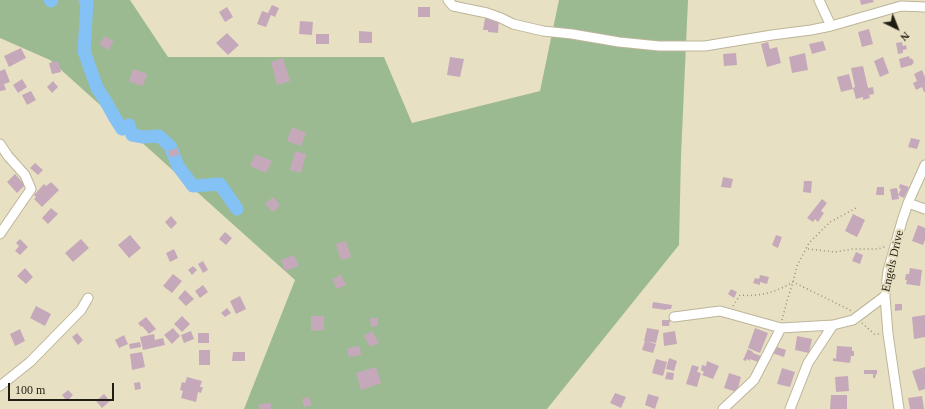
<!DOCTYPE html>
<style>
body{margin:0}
#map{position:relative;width:925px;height:409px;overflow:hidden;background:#e8e0c3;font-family:Georgia,serif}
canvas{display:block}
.north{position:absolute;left:877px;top:8px;width:40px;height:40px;-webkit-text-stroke:3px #e8e0c3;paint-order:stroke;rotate:137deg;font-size:11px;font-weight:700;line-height:16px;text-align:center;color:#201d12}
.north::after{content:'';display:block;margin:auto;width:14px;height:18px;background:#201d12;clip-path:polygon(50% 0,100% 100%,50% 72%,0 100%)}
.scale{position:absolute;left:8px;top:383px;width:106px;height:18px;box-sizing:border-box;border:2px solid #201d12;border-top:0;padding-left:5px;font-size:12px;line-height:14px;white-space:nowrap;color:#201d12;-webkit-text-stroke:3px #e8e0c3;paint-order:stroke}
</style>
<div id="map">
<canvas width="925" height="409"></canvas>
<div class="north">N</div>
<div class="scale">100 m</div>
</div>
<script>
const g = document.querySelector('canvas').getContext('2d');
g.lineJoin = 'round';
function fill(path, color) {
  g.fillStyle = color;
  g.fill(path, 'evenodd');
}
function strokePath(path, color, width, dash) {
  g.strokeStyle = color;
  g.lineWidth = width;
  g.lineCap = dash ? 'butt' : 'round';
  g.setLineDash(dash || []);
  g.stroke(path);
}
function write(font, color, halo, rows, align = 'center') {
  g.font = font + ' Georgia,serif';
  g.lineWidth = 4;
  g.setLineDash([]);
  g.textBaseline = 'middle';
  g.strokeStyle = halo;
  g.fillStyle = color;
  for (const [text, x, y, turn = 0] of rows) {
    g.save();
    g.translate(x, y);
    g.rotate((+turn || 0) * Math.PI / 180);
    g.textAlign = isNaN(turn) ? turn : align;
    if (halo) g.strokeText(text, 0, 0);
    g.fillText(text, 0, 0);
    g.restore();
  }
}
const green = new Path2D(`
 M0,0H130L168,57H384L412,123L540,91L559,0H688L681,156L679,245L547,409H244L295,280L50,60L0,38Z`);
const river = new Path2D(`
 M50,0L51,1L52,0
 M85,0L87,2L84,51L97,88L105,100L115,118L122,129L129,125L132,135L143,137L159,136L170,146L178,166L193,186L220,184L237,209`);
const building = new Path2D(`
 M860,0H873L874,2L861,5Z
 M272,5L279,8L275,17L271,15L266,27L257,24L262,11L268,13Z
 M227,7L233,17L225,22L219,12Z
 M418,7H430V17H418Z
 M485,18L499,19L498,33L488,32V30H483Z
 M300,21L313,22L312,35L299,34Z
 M869,29L873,44L862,47L858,32Z
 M359,31L372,32V43H359Z
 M227,33L239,45L228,55L216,43Z
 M316,34H329V44H316Z
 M105,36L114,42L108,50L99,44Z
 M823,41L826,50L812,54L809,44Z
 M768,42L770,49L777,47L781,63L767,67L761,44Z
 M902,42L903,46L906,45L907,49L903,50V53L898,54L896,43Z
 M21,48L26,58L9,67L4,56Z
 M736,53L737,65L724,66L723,54Z
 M805,53L808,70L792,73L789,57Z
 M909,56L910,59L912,58L914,63L912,64V65L901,68L899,59Z
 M450,57L464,59L460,77L447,75Z
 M883,57L889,73L880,77L874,61Z
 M283,58L290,81L277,85L271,62Z
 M58,61L61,72L52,74L49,63Z
 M863,66L868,88L873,87L874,94L869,95L870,98L863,100V97L856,99L853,88L855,87L851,68Z
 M5,69L10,82L4,84L6,90L0,91V71Z
 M133,69L147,74L143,86L129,82Z
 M922,70L925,77V92H924L922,87L916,90L913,83L917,81L914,74Z
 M849,74L853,89L841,92L837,77Z
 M22,79L27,87L18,93L13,85Z
 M53,81L58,87L52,93L47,87Z
 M31,91L36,100L27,105L22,95Z
 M292,127L306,133L301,146L287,141Z
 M911,138L920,140L917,149L908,147Z
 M177,148L179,155L170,157L168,151Z
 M295,151L306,154L301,173L290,170Z
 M255,154L272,161L266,173L250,166Z
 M35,163L43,170L38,175L30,168Z
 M15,174L25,185L17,193L7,182Z
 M723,177L733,179L731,188L721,187Z
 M804,181H812L811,193L803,192Z
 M51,182L59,190L42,207L34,199L36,197L34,195L44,184L46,186Z
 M900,184L909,187L904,198L898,195L901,189L899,188Z
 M877,187H884V195H876Z
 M897,188L899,199L892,200L890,189Z
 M273,197L280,205L273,212L265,204Z
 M822,199L827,203L821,211L824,213L818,222L815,219L813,222L807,218Z
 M51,208L58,214L48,224L42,218Z
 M853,214L865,220L857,237L845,231Z
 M171,216L177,223L171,229L165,222Z
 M918,225L925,228V240L923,245L912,241Z
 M225,232L232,238L226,245L219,239Z
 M130,235L141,248L129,258L118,245Z
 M776,235L782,237L778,248L772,245Z
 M20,239L28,247L20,255L15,251L19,246L16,243Z
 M81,239L89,248L73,262L65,253Z
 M346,241L351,257L341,260L336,244Z
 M174,249L178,258L170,262L166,253Z
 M856,252L863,255L860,264L852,261Z
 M294,255L299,266L285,271L281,260Z
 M203,261L208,270L203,273L198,264Z
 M193,266L197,270L192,275L188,270Z
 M25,268L33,277L26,284L17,276Z
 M910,268L922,270L920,286L906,284L907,280H905L906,274H909Z
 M173,274L182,281L172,293L163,286Z
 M341,275L346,285L337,289L332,279Z
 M760,275L769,277L767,284L760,282V285L753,283L755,278L759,279Z
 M203,285L208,292L200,298L195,291Z
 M731,289L737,292L734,298L728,294Z
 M185,290L194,299L186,306L178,298Z
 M240,296L246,309L236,314L230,301Z
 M653,302L672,305L671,309H667L666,310L652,308Z
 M895,304H902V310L895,311Z
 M36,306L51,314L45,326L30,318Z
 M227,308L231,313L225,317L221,313Z
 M925,315V337L914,339L912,317Z
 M182,316L190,324L182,332L174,324Z
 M311,316H324V330L311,331Z
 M146,317L156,329L149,334L142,326L141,327L138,323Z
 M370,318H378V326L371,327Z
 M662,320H670L669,326H662Z
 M173,328L180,336L172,344L164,335Z
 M647,328L659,330L656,343L644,341Z
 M755,328L768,333L760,353L748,348Z
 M20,329L25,341L15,346L10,334Z
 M191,331L194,339L184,343L181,335Z
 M372,331L379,343L370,347L364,336Z
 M675,331L677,344L664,346L663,333Z
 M77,333L83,340L78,345L72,337Z
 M198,333H209V343H198Z
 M154,334L155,340L163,338L165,345L143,350L140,337Z
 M124,335L128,344L119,348L115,340Z
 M797,336L812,339L809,353L795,350Z
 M645,341L656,344L653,353L642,350Z
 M140,342L141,347L130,349L129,344Z
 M360,346L361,355L349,357L347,348Z
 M774,346L786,350L784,357L772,353Z
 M837,346L852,347V351H854V356H851L850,363L833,361V358L836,359Z
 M748,349L753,352V353L761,356L758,362L750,359V361L747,359L746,361L743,360Z
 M199,350H210V365H199Z
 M142,352L145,367L132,370L130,354Z
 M233,352H245V361H232Z
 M669,358L677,361L674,371L666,369Z
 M656,359L667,362L663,376L652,373Z
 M707,361L719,366L713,379L702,375L704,372L701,370L702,365L706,366Z
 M692,365L699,367L697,372L701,373L697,387L686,384Z
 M376,367L381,383L361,390L356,373Z
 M925,367V389L919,391L912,371Z
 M782,368L795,372L790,387L777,384Z
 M864,370H877V374H876L875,378H873V374H864Z
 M667,372L674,373L673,380L665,379Z
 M729,373L741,377L737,392L724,388Z
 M848,376L849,391L836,392L835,377Z
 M187,377L202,381L200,387H203L201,393L198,392L196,402L181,398L183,391L180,390L182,382L185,383Z
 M140,382L141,389L135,390L134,383Z
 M68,390L73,395L67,401L62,395Z
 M615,393L626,397L621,408L610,403Z
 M104,394L110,401L102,408L96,401Z
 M648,394L659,397L655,409L645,405Z
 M831,395H847V409H830Z
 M922,396L924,409H910L908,398Z
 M309,397L312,405L304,407L302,399Z
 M271,403V409H259V404Z`);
const path = new Path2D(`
 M808,249L835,252L853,249H878L887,246
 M733,306L740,295C759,297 777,292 793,282L850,310L851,312
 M782,320L787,301L793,282L797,266L809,243L830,222L858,207
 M862,323L874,334H880`);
const minor = new Path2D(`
 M448,0L453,6L487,13L501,18L513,24L543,31L572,34L619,42L659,46H705L772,35L811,30L831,26
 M819,0L831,26L901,6L925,7
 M0,144L8,156L25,175L31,189L0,234
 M908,203L925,209
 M674,317L720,311L781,328L833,325L853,320L885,296
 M0,386L30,362L81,310L88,298
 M723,409L754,380L781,328
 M790,409L808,363L833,325
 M899,409L888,334L885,296L888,271L902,221L908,203L925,165`);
const streetNames = [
 ["Engels Drive",893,261,-77]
];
fill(green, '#9cba92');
strokePath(river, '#84c1f4', 13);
fill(building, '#c5a9ba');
strokePath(minor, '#bdb599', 11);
strokePath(path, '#97917b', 1.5, [1, 3]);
strokePath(minor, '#fff', 9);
write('12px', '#201d12', '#e8e0c3', streetNames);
</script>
